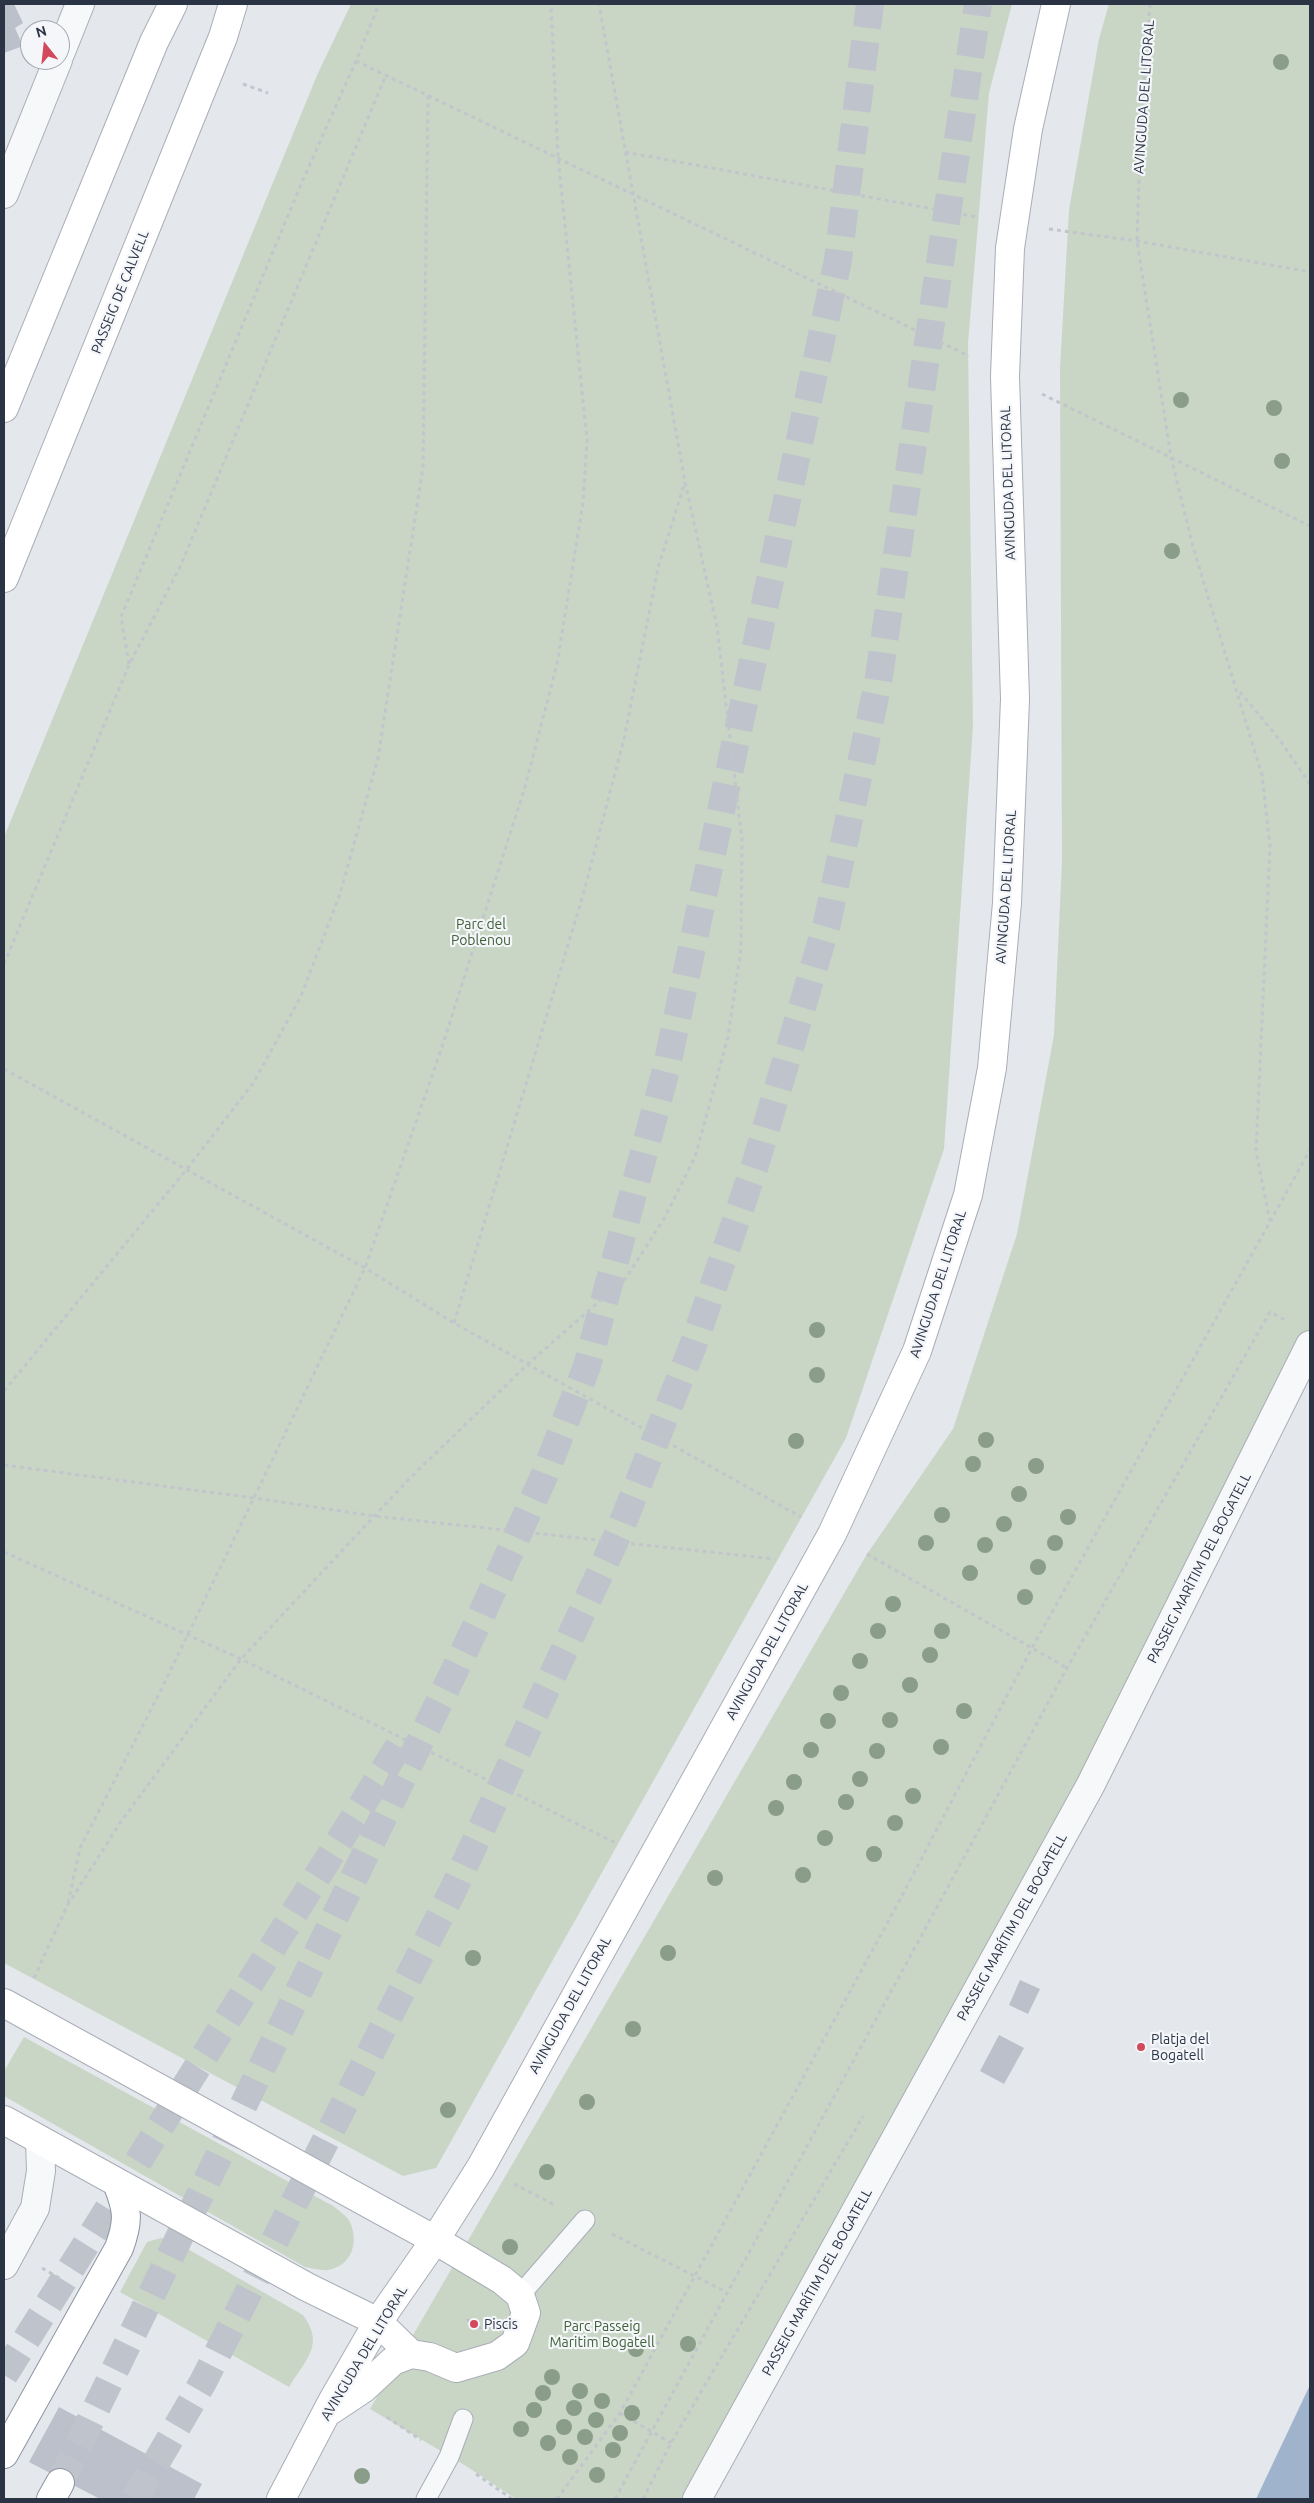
<!DOCTYPE html>
<meta charset="utf-8">
<style>
body{margin:0}
#map{position:relative;width:1314px;height:2503px;overflow:hidden;background:#e4e7ec;font-family:Ubuntu,sans-serif}
canvas{display:block}
.frame{position:absolute;inset:0;border:5px solid #2b3445;pointer-events:none}
.north{position:absolute;left:20px;top:20px;width:50px;height:50px;box-sizing:border-box;background:#f4f6f9;border:1px solid #a4a8b1;border-radius:50%;rotate:344deg;font-size:14px;font-weight:700;line-height:20px;text-align:center;color:#2b3445}
.north::after{content:'';display:block;margin:auto;width:18px;height:22px;background:#d1495b;clip-path:polygon(50% 0,100% 100%,50% 72%,0 100%)}
</style>
<div id="map">
<canvas width="1314" height="2503"></canvas>
<div class="frame"></div>
<div class="north">N</div>
</div>
<script>
const g = document.querySelector('canvas').getContext('2d');
g.lineJoin = 'round';
function fill(path, color) {
  g.fillStyle = color;
  g.fill(path, 'evenodd');
}
function strokePath(path, color, width, dash) {
  g.strokeStyle = color;
  g.lineWidth = width;
  g.lineCap = dash ? 'butt' : 'round';
  g.setLineDash(dash || []);
  g.stroke(path);
}
function write(font, color, halo, rows, align = 'center') {
  g.font = font + ' Ubuntu,sans-serif';
  g.lineWidth = 4.5;
  g.setLineDash([]);
  g.textBaseline = 'middle';
  g.strokeStyle = halo;
  g.fillStyle = color;
  for (const [text, x, y, turn = 0] of rows) {
    g.save();
    g.translate(x, y);
    g.rotate((+turn || 0) * Math.PI / 180);
    g.textAlign = isNaN(turn) ? turn : align;
    if (halo) g.strokeText(text, 0, 0);
    g.fillText(text, 0, 0);
    g.restore();
  }
}
const green = new Path2D(`
 M351,4H1012L989,93L968,343L973,726L944,1149L846,1438L436,2168L403,2176L4,1963V837L318,73Z
 M1109,4H1310V1356L696,2499H516L466,2466L370,2409L867,1554L953,1429L1017,1234L1054,1035L1062,862L1060,369L1069,210L1099,39Z
 M24,2037L333,2206C338,2210 347,2216 350,2222C359,2242 352,2266 328,2270C321,2271 312,2268 305,2267L4,2096V2071Z
 M161,2238L172,2240L303,2315C325,2345 306,2359 289,2387L120,2292L147,2242Z`);
const water = new Path2D(`
 M1310,2385V2499H1256Z`);
const building = new Path2D(`
 M4,4H14L23,23L15,28L23,46L4,53Z
 M1020,1980L1040,1989L1028,2014L1009,2005Z
 M999,2035L1024,2048L1004,2084L980,2071Z
 M466,2319L477,2320L482,2329L472,2328Z
 M59,2407L202,2484L194,2499H100L29,2462Z`);
const highwayTunnel = new Path2D(`
 M4,2375L404,1738
 M60,2483L480,1618L544,1476L587,1366L666,1070L838,260L870,4
 M135,2499L203,2382L452,1892L619,1532L694,1343L756,1162L827,923L878,683L978,4`);
const path = new Path2D(`
 M1150,4L1141,116L1137,241L1171,457L1193,547L1262,775L1270,846L1256,1152L1270,1221
 M356,61L969,356
 M243,84L268,93
 M625,152L977,217
 M1049,229L1137,241L1310,272
 M1042,394L1310,526
 M129,664L121,617L302,182L356,61L379,4
 M1240,692L1279,739L1310,784
 M4,964L129,665L180,567L386,75
 M4,1069L365,1268L454,1323L801,1517
 M454,1323L583,895L624,739L658,568L685,482
 M4,1391L187,1169L254,1082L301,996L340,894L378,758L423,467L428,95
 M4,1465L254,1498L374,1516L775,1559
 M4,1552L241,1659L618,1844
 M867,1554L1067,1668
 M68,1903L80,1848L160,1692L365,1268L441,1050L525,787L557,664L583,503L587,440L558,157L551,4
 M34,1978L67,1906L120,1823L241,1659L410,1478L529,1363L626,1278L665,1217L695,1157L728,1037L741,948L742,840L717,627L685,482L599,4
 M514,2184L555,2205
 M612,2234L726,2292
 M42,2268L61,2279
 M620,2413L671,2443
 M387,2417L421,2440
 M476,2474L512,2499
 M557,2499L620,2413L896,1907L1032,1648L1310,1150
 M615,2499L1067,1668L1270,1312L1285,1320
 M643,2499L671,2443L863,2116`);
const lane = new Path2D(`
 M520,2295L585,2220
 M426,2499L449,2457L463,2419`);
const street = new Path2D(`
 M60,54L80,4
 M4,194L58,60
 M4,2265L35,2208L41,2171L40,2141
 M697,2499L1090,1786L1310,1345`);
const secondary = new Path2D(`
 M4,408L154,42L173,4
 M4,578L223,37L233,4
 M4,2003L435,2240L502,2280L520,2295L526,2313L515,2343L497,2356L456,2368L430,2357L411,2354L393,2361L364,2388L331,2410
 M4,2120L307,2287L378,2322L411,2354
 M281,2499L333,2400L378,2322L435,2240L481,2167L832,1534L917,1351L968,1195L992,1068L1007,903L1015,699L1005,376L1010,248L1028,129L1056,4`);
const highway = new Path2D(`
 M4,2454L119,2248C129,2221 128,2210 117,2183
 M51,2499L60,2483`);
const trees = [
 [1281,62],
 [1181,400],
 [1274,408],
 [1282,461],
 [1172,551],
 [817,1330],
 [817,1375],
 [986,1440],
 [796,1441],
 [973,1464],
 [1036,1466],
 [1019,1494],
 [942,1515],
 [1068,1517],
 [1004,1524],
 [926,1543],
 [1055,1543],
 [985,1545],
 [1038,1567],
 [970,1573],
 [1025,1597],
 [893,1604],
 [878,1631],
 [942,1631],
 [930,1655],
 [860,1661],
 [910,1685],
 [841,1693],
 [964,1711],
 [890,1720],
 [828,1721],
 [941,1747],
 [811,1750],
 [877,1751],
 [860,1779],
 [794,1782],
 [913,1796],
 [846,1802],
 [776,1808],
 [895,1823],
 [825,1838],
 [874,1854],
 [803,1875],
 [715,1878],
 [668,1953],
 [473,1958],
 [633,2029],
 [587,2102],
 [448,2110],
 [547,2172],
 [510,2247],
 [688,2344],
 [636,2349],
 [552,2377],
 [580,2391],
 [543,2393],
 [602,2401],
 [574,2408],
 [534,2410],
 [632,2413],
 [596,2420],
 [564,2427],
 [521,2429],
 [620,2433],
 [585,2437],
 [548,2443],
 [613,2450],
 [570,2457],
 [597,2475],
 [362,2476]
];
const markers = [
 [1141,2047,5,"#d1495b"],
 [474,2324,5,"#d1495b"]
];
const streetNames = [
 ["AVINGUDA DEL LITORAL",1144,97,-86],
 ["PASSEIG DE CALVELL",120,292,-68],
 ["AVINGUDA DEL LITORAL",1008,483,-92],
 ["AVINGUDA DEL LITORAL",1006,887,-86],
 ["AVINGUDA DEL LITORAL",938,1284,-72],
 ["PASSEIG MARÍTIM DEL BOGATELL",1199,1568,-63],
 ["AVINGUDA DEL LITORAL",767,1651,-61],
 ["PASSEIG MARÍTIM DEL BOGATELL",1012,1927,-61],
 ["AVINGUDA DEL LITORAL",570,2005,-61],
 ["PASSEIG MARÍTIM DEL BOGATELL",817,2282,-61],
 ["AVINGUDA DEL LITORAL",364,2353,-59]
];
const parkNames = [
 ["Parc del",481,924],
 ["Poblenou",481,940],
 ["Parc Passeig",602,2326],
 ["Maritim Bogatell",602,2342]
];
const poiNames = [
 ["Platja del",1151,2039],
 ["Bogatell",1151,2055],
 ["Piscis",484,2324]
];
fill(green, '#c9d6c5');
fill(water, '#9fb4cc');
fill(building, '#bbc0ca');
strokePath(highwayTunnel, '#bfc3cb', 28, [28, 14]);
strokePath(lane, '#a9aeb7', 21);
strokePath(street, '#a9aeb7', 30);
strokePath(secondary, '#a9aeb7', 30);
strokePath(highway, '#8b94a3', 30);
strokePath(path, '#c2c5cb', 3, [4, 4]);
strokePath(lane, '#f7f8fa', 19);
strokePath(street, '#f7f8fa', 28);
strokePath(secondary, '#fff', 28);
strokePath(highway, '#fff', 28);
g.fillStyle = '#899d89';
for (const [x, y] of trees) {
  g.beginPath();
  g.arc(x, y, 8, 0, 2 * Math.PI);
  g.fill();
}
for (const [x, y, r, color] of markers) {
  const dot = new Path2D();
  dot.arc(x, y, r, 0, 2 * Math.PI);
  g.fillStyle = color;
  g.fill(dot);
  strokePath(dot, '#f4f6f9', 2);
}
write('14px', '#2b3445', '#f4f6f9', streetNames);
write('14px', '#3f6138', '#f4f6f9', parkNames);
write('14px', '#2b3445', '#f4f6f9', poiNames, 'left');
</script>
